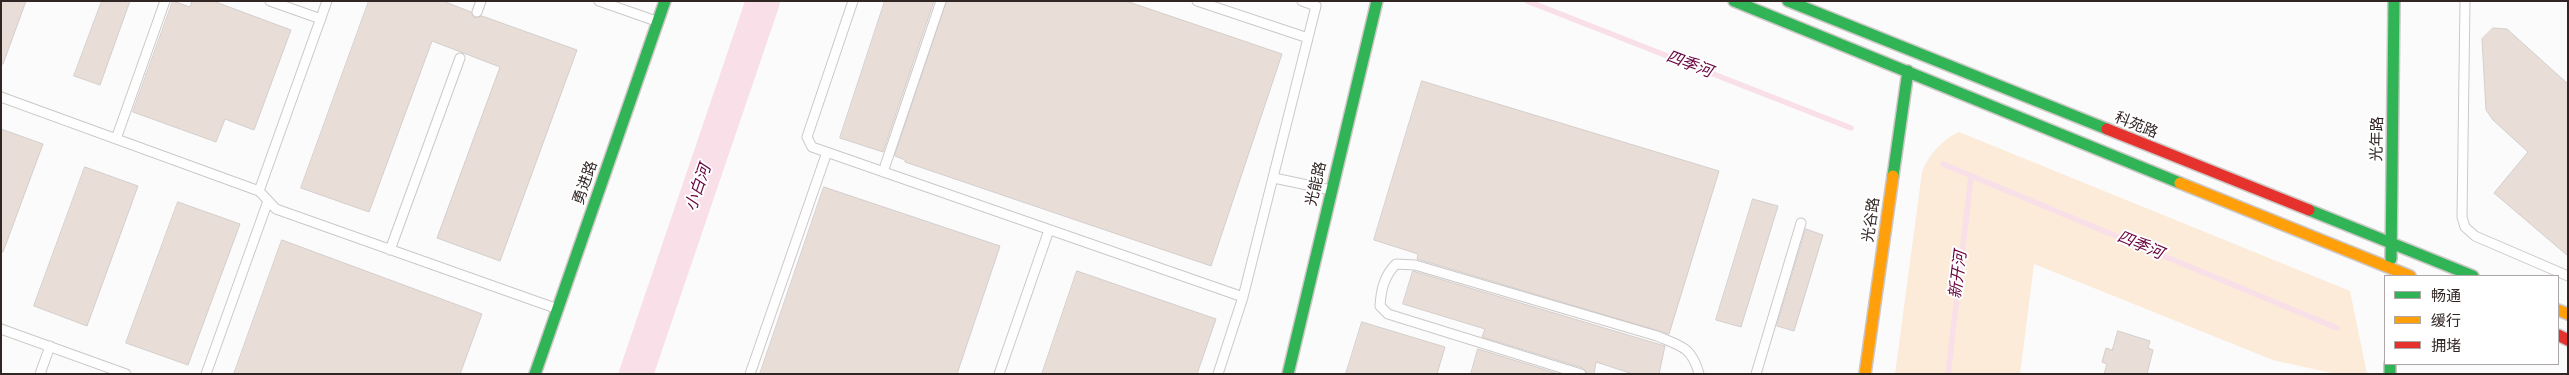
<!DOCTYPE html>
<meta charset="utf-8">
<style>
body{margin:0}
#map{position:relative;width:2569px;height:375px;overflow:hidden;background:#fbfbfb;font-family:"Roboto Condensed","Noto Sans SC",sans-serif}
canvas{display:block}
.frame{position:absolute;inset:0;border:2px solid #312624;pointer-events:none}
.legend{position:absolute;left:2384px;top:275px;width:175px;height:90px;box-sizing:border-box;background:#fff;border:1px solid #ada8a7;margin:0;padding:6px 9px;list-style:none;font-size:15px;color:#312624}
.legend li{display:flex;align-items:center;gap:10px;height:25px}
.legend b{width:25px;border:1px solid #ada8a7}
</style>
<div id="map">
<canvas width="2569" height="375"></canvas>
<div class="frame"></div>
<ul class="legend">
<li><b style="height:6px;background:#30b455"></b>畅通</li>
<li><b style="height:6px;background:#ff9f0a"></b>缓行</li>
<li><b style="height:6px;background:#e5322d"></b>拥堵</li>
</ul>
</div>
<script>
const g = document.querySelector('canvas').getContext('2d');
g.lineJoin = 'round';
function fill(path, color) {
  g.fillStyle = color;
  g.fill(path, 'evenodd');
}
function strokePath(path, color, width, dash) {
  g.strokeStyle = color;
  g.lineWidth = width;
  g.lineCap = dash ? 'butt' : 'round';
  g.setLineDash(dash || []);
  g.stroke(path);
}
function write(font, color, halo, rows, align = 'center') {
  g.font = font + ' "Roboto Condensed","Noto Sans SC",sans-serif';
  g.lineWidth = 4;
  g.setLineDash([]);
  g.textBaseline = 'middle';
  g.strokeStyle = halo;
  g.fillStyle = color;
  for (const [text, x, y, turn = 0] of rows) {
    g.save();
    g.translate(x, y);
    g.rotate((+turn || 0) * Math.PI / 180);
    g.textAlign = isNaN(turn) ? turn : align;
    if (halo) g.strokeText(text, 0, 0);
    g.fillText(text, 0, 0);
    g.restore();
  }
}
const green = new Path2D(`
 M1959,132L2350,291L2367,374H2336L2273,360L2034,264L2020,374H1895L1922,172C1929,154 1942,140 1959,132Z`);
const stream = new Path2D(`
 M1527,1L1851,128
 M1943,164L2337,328
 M1948,374L1971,177`);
const river = new Path2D(`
 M636,374L763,1`);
const building = new Path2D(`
 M1,1H26L3,64H1Z
 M102,1H130L100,85L74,76Z
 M173,1L190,7L192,1H213L291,30L254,130L225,119L216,142L133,112Z
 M369,1H443L471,12L474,18L482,16L577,50L500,261L437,238L500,67L432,41L369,212L301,188Z
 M885,1H934L883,152L840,138Z
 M947,1H1126L1282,54L1211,266L905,162V160L895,156Z
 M2493,28L2507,29L2568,84V256L2494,193L2528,152L2493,120L2486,110L2482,39Z
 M1422,81L1719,171L1669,334L1417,259L1418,254L1374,240Z
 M1,129L43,144L3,252H1Z
 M85,167L138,186L87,326L34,306Z
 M824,187L1000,246L957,374H760Z
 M1753,199L1778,206L1741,327L1716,320Z
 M178,202L240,224L188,365L126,343Z
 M1806,229L1823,235L1794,331L1777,326Z
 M282,240L482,314L460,374H234Z
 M1077,271L1216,319L1197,374H1042Z
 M1413,271L1665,346L1659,374H1633L1596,362L1594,374H1587L1583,368L1482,337L1485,329L1403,304Z
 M1362,322L1445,347L1437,374H1346Z
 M2118,331L2150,341L2148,348L2153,350L2147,374H2104L2107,364L2102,362L2106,348L2112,350Z
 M1478,349L1559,374H1471Z`);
const lane = new Path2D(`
 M270,1L321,19
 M599,1L656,21
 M853,1L807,137L812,147L1243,297L1308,38L1197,1
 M1302,1L1316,6L1308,38
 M2465,1L2462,217L2465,227L2475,236L2568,276
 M477,12L481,1
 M1,97L259,191L276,209L555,308
 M116,139L165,1
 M883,172L941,1
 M1274,178L1331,190
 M259,191L327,1
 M390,250L460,58
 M1,329L126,374
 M40,374L50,346
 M206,374L268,201
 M750,374L827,152
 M999,374L1049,230
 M1218,374L1243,297
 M1581,374L1388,314L1380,306C1381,290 1384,276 1396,264L1415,265L1657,336C1681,346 1692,347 1699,374
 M1756,374L1801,223`);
const fast = new Path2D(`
 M1734,1L2180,183
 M1788,1L2107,129
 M1893,176L1908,71
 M2309,210L2473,276
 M2391,259L2394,1
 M2390,364V374
 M535,374L665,1
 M1288,374L1377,1`);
const slow = new Path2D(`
 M2180,183L2410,276
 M2558,310L2568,314
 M1865,374L1893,176`);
const jam = new Path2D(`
 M2107,129L2309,210
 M2558,335L2568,340`);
const streetNames = [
 ["科苑路",2136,126,22],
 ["光年路",2378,139,-89],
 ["勇进路",586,183,-71],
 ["光能路",1317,184,-77],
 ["光谷路",1872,220,-82]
];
const waterNames = [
 ["四季河",1689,65,21],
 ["小白河",699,188,-71],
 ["四季河",2140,246,23],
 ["新开河",1959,275,-83]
];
fill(green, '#fbebd8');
strokePath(stream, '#f8dfe8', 5.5);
strokePath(river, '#f8dfe8', 34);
fill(building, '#e9ddd7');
strokePath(building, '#d3cecc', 1);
strokePath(lane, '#cdc8c7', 11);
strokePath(fast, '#cdc8c7', 14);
strokePath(slow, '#cdc8c7', 14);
strokePath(jam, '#cdc8c7', 14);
strokePath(lane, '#fefefe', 9);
strokePath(fast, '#30b455', 11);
strokePath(slow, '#ff9f0a', 11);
strokePath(jam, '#e5322d', 11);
write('15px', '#312624', '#fff', streetNames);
write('italic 16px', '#68043f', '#fff', waterNames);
</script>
